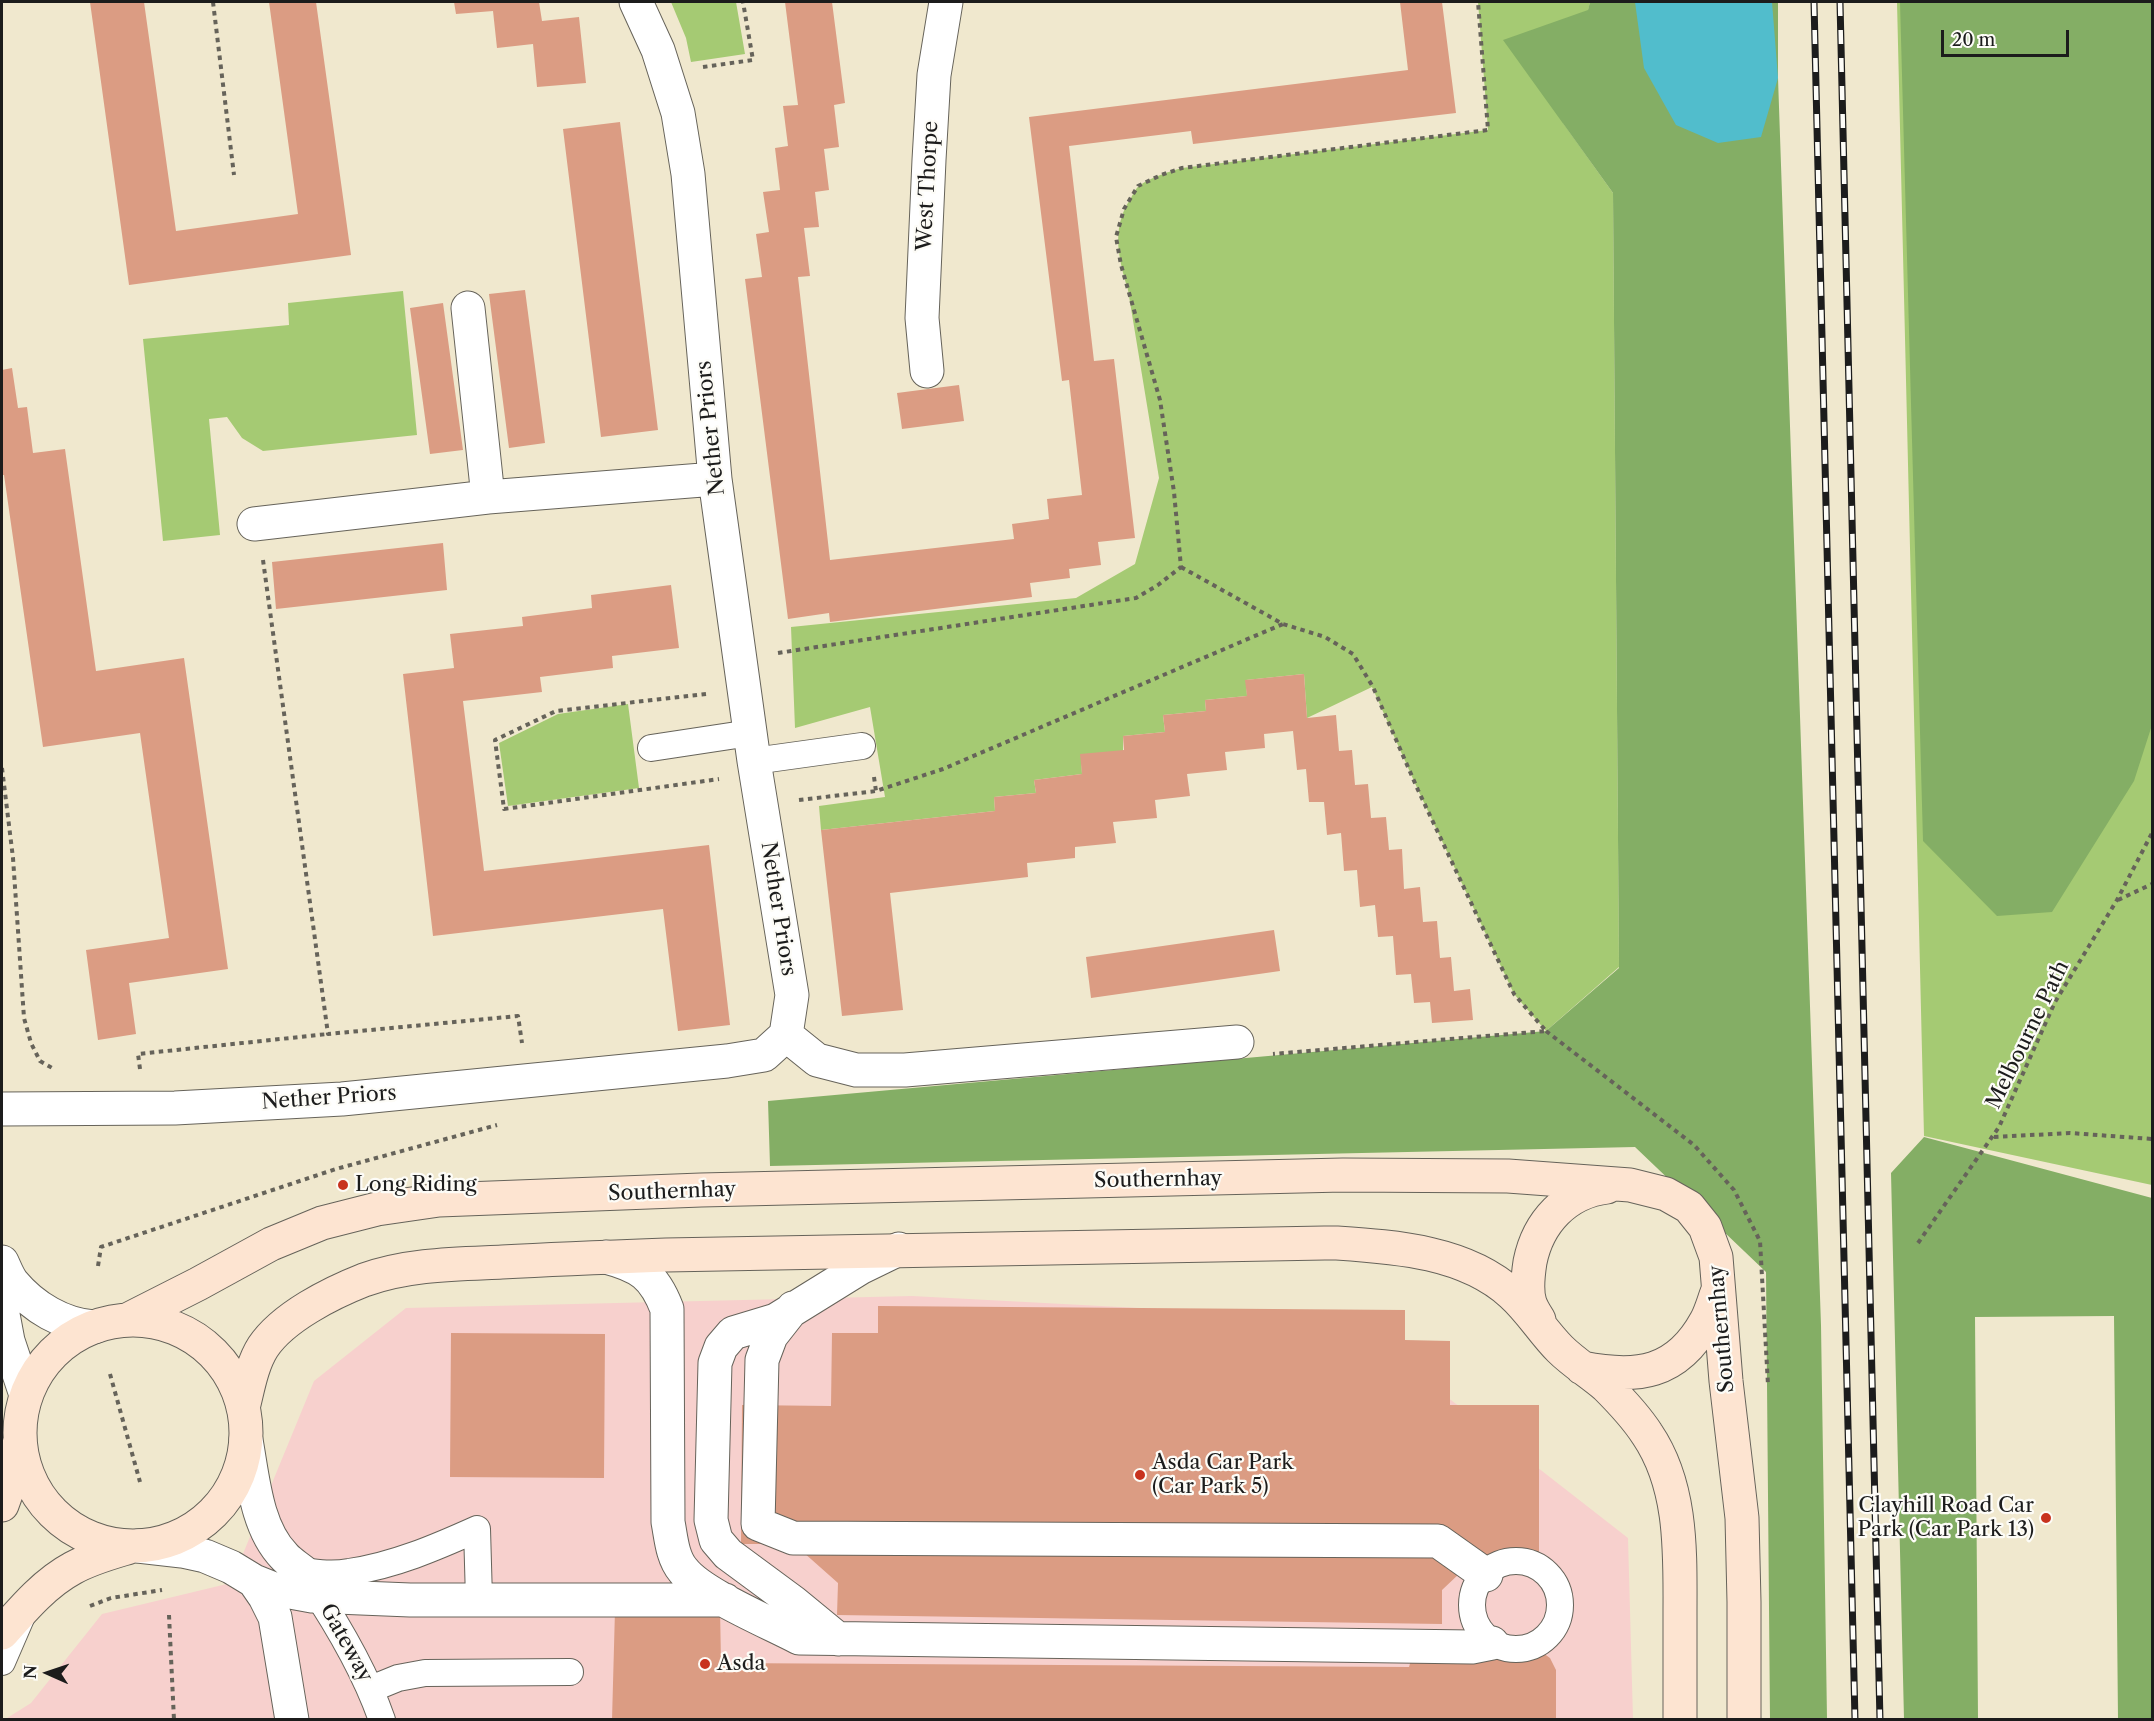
<!DOCTYPE html>
<style>
body{margin:0}
#map{position:relative;width:2154px;height:1721px;overflow:hidden;background:#f0e8ce;font-family:"Libre Caslon Text",serif}
canvas{display:block}
.frame{position:absolute;inset:0;border:3px solid #1c1c1c;pointer-events:none}
.north{position:absolute;left:18px;top:1643px;width:60px;height:60px;-webkit-text-stroke:4px #fdfcf7;paint-order:stroke;rotate:273deg;font-size:16px;font-weight:700;line-height:24px;text-align:center;color:#1c1c1c}
.north::after{content:'';display:block;margin:auto;width:21px;height:27px;background:#1c1c1c;clip-path:polygon(50% 0,100% 100%,50% 72%,0 100%)}
.scale{position:absolute;left:1941px;top:30px;width:128px;height:27px;box-sizing:border-box;border:3px solid #1c1c1c;border-top:0;padding-left:8px;font-size:18px;line-height:21px;white-space:nowrap;color:#1c1c1c;-webkit-text-stroke:4px #fdfcf7;paint-order:stroke}
</style>
<div id="map">
<canvas width="2154" height="1721"></canvas>
<div class="frame"></div>
<div class="north">N</div>
<div class="scale">20 m</div>
</div>
<script>
const g = document.querySelector('canvas').getContext('2d');
g.lineJoin = 'round';
function fill(path, color) {
  g.fillStyle = color;
  g.fill(path, 'evenodd');
}
function strokePath(path, color, width, dash) {
  g.strokeStyle = color;
  g.lineWidth = width;
  g.lineCap = dash ? 'butt' : 'round';
  g.setLineDash(dash || []);
  g.stroke(path);
}
function write(font, color, halo, rows, align = 'center') {
  g.font = font + ' "Libre Caslon Text",serif';
  g.lineWidth = 4.5;
  g.setLineDash([]);
  g.textBaseline = 'middle';
  g.strokeStyle = halo;
  g.fillStyle = color;
  for (const [text, x, y, turn = 0] of rows) {
    g.save();
    g.translate(x, y);
    g.rotate((+turn || 0) * Math.PI / 180);
    g.textAlign = isNaN(turn) ? turn : align;
    if (halo) g.strokeText(text, 0, 0);
    g.fillText(text, 0, 0);
    g.restore();
  }
}
const built = new Path2D(`
 M912,1296L1347,1319L1628,1538L1633,1719L4,1720L31,1703L102,1614L231,1583L314,1381L406,1308Z`);
const green = new Path2D(`
 M671,2H736L745,54L691,62L686,38Z
 M1478,2H1590L1563,123L1613,193L1619,967L1546,1031L1514,994L1418,790L1372,687L1307,718L1304,674L1246,680L1247,696L1205,700L1206,711L1163,715L1165,732L1123,736V754L1081,758L1082,774L1034,780L1036,793L994,797L995,811L821,830L819,806L885,797L870,707L795,728L791,627L1076,598L1135,564L1159,478L1128,290C1119,260 1111,230 1129,201C1132,197 1135,189 1139,186C1151,177 1168,172 1182,168L1488,130Z
 M1897,2H2152V1185L1924,1136Z
 M403,291L417,435L263,451L242,438L227,417L209,419L220,535L163,541L143,339L289,325L288,303Z
 M628,704L639,788L508,806L499,743L558,714Z`);
const forest = new Path2D(`
 M1590,2H1778V78L1821,1325L1827,1719H1770L1766,1272L1635,1147L770,1166L768,1101L1546,1031L1619,968L1613,193L1503,40L1588,10Z
 M1900,2H2152V725L2134,781L2052,912L1997,916L1923,841Z
 M1924,1137L2152,1198V1719H2118L2114,1316L1975,1317L1978,1719H1904L1891,1173Z`);
const water = new Path2D(`
 M1635,2H1772L1778,78L1761,137L1718,143L1676,125L1644,68Z`);
const building = new Path2D(`
 M90,2H144L176,231L298,214L269,2H316L351,255L129,285Z
 M454,2H539L542,21L579,17L586,83L537,87L533,44L497,48L493,11L456,14Z
 M785,2H832L845,103L834,105L839,147L824,149L829,190L815,192L819,227L804,228L810,276L798,277L830,560L1014,539L1012,524L1049,519L1047,499L1082,495L1069,380L1062,381L1029,117L1408,70L1400,2H1442L1456,113L1193,144L1191,131L1069,146L1094,361L1114,359L1135,538L1098,542L1101,565L1069,569L1070,578L1030,583L1032,597L830,622L829,613L788,619L745,279L762,277L756,234L769,232L763,192L780,190L775,148L788,146L783,106L798,105Z
 M620,122L658,430L601,437L563,129Z
 M525,290L545,443L509,448L489,294Z
 M443,303L463,450L430,454L410,308Z
 M12,368L18,408L27,407L33,453L65,449L96,671L184,658L228,969L129,983L136,1034L98,1040L86,950L169,938L140,733L43,747L4,475H2V370Z
 M959,385L964,421L902,429L897,393Z
 M443,543L447,590L276,609L272,562Z
 M671,585L679,648L612,656L613,668L540,677L542,692L463,701L484,871L709,845L730,1025L678,1031L663,909L433,936L403,674L454,668L450,634L523,626L522,617L592,608L591,595Z
 M1304,674L1307,718L1336,715L1339,751L1352,750L1355,785L1368,784L1371,818L1386,817L1389,850L1402,849L1404,889L1420,887L1423,922L1437,921L1440,958L1451,957L1454,991L1470,989L1473,1020L1432,1023L1430,1002L1414,1003L1411,974L1396,975L1393,936L1378,937L1375,905L1360,907L1357,870L1344,871L1341,833L1327,835L1324,802H1309L1306,769L1297,770L1293,731L1264,734L1265,748L1225,752L1227,770L1187,774L1190,796L1155,800L1157,818L1113,822L1116,843L1075,847V858L1027,863L1028,877L890,893L903,1010L842,1016L821,830L995,811L994,797L1036,793L1034,780L1082,774L1080,754L1124,750L1123,736L1165,732L1163,715L1206,711L1205,700L1247,696L1245,680Z
 M1274,930L1280,971L1091,998L1086,957Z
 M878,1306L1405,1310V1340L1450,1341V1405H1539V1555H1479L1442,1590V1624L837,1615L838,1583L794,1544H741L742,1405L831,1406L832,1333H878Z
 M451,1333L605,1334L604,1478L450,1477Z
 M720,1608L721,1663L1409,1667L1411,1660L1424,1650L1540,1651L1550,1658L1556,1670V1720H612L615,1610Z`);
const path = new Path2D(`
 M213,2L234,175
 M703,67L753,60L743,2
 M263,560L328,1034L518,1016L522,1043
 M1181,567L1283,624L1325,637L1353,654L1373,687L1418,790L1514,994L1546,1031L1273,1054
 M778,653L1136,598L1158,585L1181,567L1174,492L1160,400L1121,265L1116,237L1124,209L1138,186L1161,175L1182,168L1488,130L1478,2
 M706,694L556,711L495,740L504,809L719,779
 M2,768L13,858L24,1018L31,1043L40,1061L54,1069
 M874,777L876,791
 M799,800L876,791L943,769L1283,624
 M2118,900L2152,884
 M1546,1031L1694,1145L1734,1190L1760,1241L1768,1385
 M140,1069L138,1054L328,1034
 M1994,1137L2070,1133L2152,1139
 M1918,1243L1999,1127L2055,1002L2117,900L2152,833
 M98,1266L101,1247L336,1169L497,1125
 M110,1374L140,1482
 M90,1606L111,1598L162,1590
 M169,1615L174,1720`);
const lane = new Path2D(`
 M651,748L750,733
 M754,761L862,746
 M1472 1605a44 44 0 1 1 88 0a44 44 0 1 1-88 0Z
 M302,1571C318,1573 333,1575 349,1572C393,1566 437,1547 477,1529L479,1599
 M311,1585C339,1627 365,1671 382,1720
 M2,1662L21,1618
 M371,1689L398,1678L425,1673L570,1672`);
const street = new Path2D(`
 M468,308L488,497
 M927,371L922,318L929,160L934,75L946,2
 M254,524L488,497L715,479
 M786,1035L817,1060L856,1070H905L1237,1042
 M2,1109L175,1108L342,1099L727,1061L764,1055L786,1035L792,995L754,761L715,479L688,174L678,113L658,50L636,2
 M606,1257C640,1266 654,1275 667,1309L668,1522C671,1537 672,1557 683,1570C701,1594 771,1623 799,1638L1472,1647L1492,1643
 M2,1262C5,1268 8,1277 13,1283C33,1307 63,1325 94,1327
 M793,1308L771,1336L762,1360L758,1524L793,1538L1438,1541L1486,1575
 M2,1309L8,1341L26,1395
 M246,1440C253,1478 256,1527 284,1556C289,1562 296,1566 302,1571
 M138,1546L182,1551L205,1556L231,1567L254,1581L274,1589L312,1596L410,1600H725
 M254,1581L265,1597L275,1617L292,1720
 M838,1639L793,1602L728,1554L716,1540L711,1520L715,1363L721,1347L733,1333L776,1320L860,1268L899,1249`);
const secondary = new Path2D(`
 M127,1320L198,1284L271,1244L322,1223L377,1209L439,1200L701,1190L1343,1175L1508,1176L1630,1185L1666,1194L1689,1207L1705,1227L1716,1257L1726,1381L1742,1518L1744,1602V1720
 M1539,1320C1536,1315 1532,1309 1530,1303C1526,1291 1528,1275 1530,1262C1538,1222 1566,1192 1607,1187
 M20 1433a113 113 0 1 1 226 0a113 113 0 1 1-226 0Z
 M1582,1368C1637,1379 1677,1374 1706,1321C1711,1312 1714,1300 1718,1290
 M243,1408C248,1388 252,1364 263,1347C283,1317 331,1293 364,1280C408,1264 457,1264 502,1262C557,1259 611,1257 666,1255C889,1249 1113,1245 1337,1243C1397,1247 1466,1252 1512,1294C1530,1310 1543,1332 1560,1349C1574,1363 1591,1373 1606,1386C1621,1401 1636,1417 1647,1434C1683,1487 1680,1554 1680,1615C1680,1650 1680,1685 1680,1720
 M2,1505L15,1469L19,1444
 M2,1633C23,1609 45,1583 73,1568C91,1558 110,1553 130,1547`);
const rail = new Path2D(`
 M1814,2L1855,1720
 M1840,2L1880,1720`);
const markers = [
 [343,1185,6,"#c8321e"],
 [1140,1475,6,"#c8321e"],
 [2046,1518,6,"#c8321e"],
 [705,1664,6,"#c8321e"]
];
const streetNames = [
 ["West Thorpe",928,186,-87],
 ["Nether Priors",711,428,-96],
 ["Nether Priors",778,909,81],
 ["Melbourne Path",2028,1035,-64],
 ["Nether Priors",329,1098,-4],
 ["Southernhay",1158,1180,-1],
 ["Southernhay",672,1192,-2],
 ["Southernhay",1722,1329,-95],
 ["Gateway",346,1643,61]
];
const poiNames = [
 ["Long Riding",355,1185],
 ["Asda Car Park",1152,1463],
 ["(Car Park 5)",1152,1487],
 ["Clayhill Road Car",2034,1506,"right"],
 ["Park (Car Park 13)",2034,1530,"right"],
 ["Asda",717,1664]
];
fill(built, '#f7d0cd');
fill(green, '#a5ca73');
fill(forest, '#84ae65');
fill(water, '#51bdcc');
fill(building, '#db9c83');
strokePath(lane, '#66635a', 28);
strokePath(street, '#66635a', 35);
strokePath(secondary, '#66635a', 35);
strokePath(path, '#66635a', 4, [4.5, 4.5]);
strokePath(lane, '#fff', 26);
strokePath(street, '#fff', 33);
strokePath(secondary, '#fde4d1', 33);
strokePath(rail, '#1c1c1c', 7);
strokePath(rail, '#fdfcf7', 4.5, [14]);
for (const [x, y, r, color] of markers) {
  const dot = new Path2D();
  dot.arc(x, y, r, 0, 2 * Math.PI);
  g.fillStyle = color;
  g.fill(dot);
  strokePath(dot, '#fdfcf7', 2);
}
write('21px', '#1c1c1c', '#fdfcf7', streetNames);
write('21px', '#1c1c1c', '#fdfcf7', poiNames, 'left');
</script>
